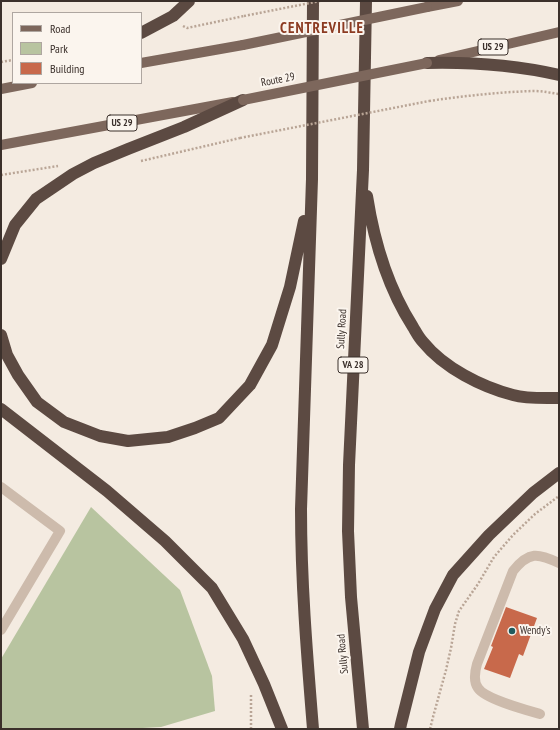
<!DOCTYPE html>
<style>
body{margin:0}
#map{position:relative;width:560px;height:730px;overflow:hidden;background:#f4ebe1;font-family:"PT Sans Narrow",sans-serif}
canvas{display:block}
.frame{position:absolute;inset:0;border:2px solid #3b302b;pointer-events:none}
.legend{position:absolute;left:12px;top:12px;width:130px;height:72px;box-sizing:border-box;background:#fbf5ee;border:1px solid #aea6a0;margin:0;padding:5px 7px;list-style:none;font-size:12px;color:#3b302b}
.legend li{display:flex;align-items:center;gap:8px;height:20px}
.legend b{width:20px;border:1px solid #aea6a0}
</style>
<div id="map">
<canvas width="560" height="730"></canvas>
<div class="frame"></div>
<ul class="legend">
<li><b style="height:5px;background:#7d675c"></b>Road</li>
<li><b style="height:11px;background:#b8c4a0"></b>Park</li>
<li><b style="height:11px;background:#c8694b"></b>Building</li>
</ul>
</div>
<script>
const g = document.querySelector('canvas').getContext('2d');
g.lineJoin = 'round';
function fill(path, color) {
  g.fillStyle = color;
  g.fill(path, 'evenodd');
}
function strokePath(path, color, width, dash) {
  g.strokeStyle = color;
  g.lineWidth = width;
  g.lineCap = dash ? 'butt' : 'round';
  g.setLineDash(dash || []);
  g.stroke(path);
}
function write(font, color, halo, rows, align = 'center') {
  g.font = font + ' "PT Sans Narrow",sans-serif';
  g.lineWidth = 4;
  g.setLineDash([]);
  g.textBaseline = 'middle';
  g.strokeStyle = halo;
  g.fillStyle = color;
  for (const [text, x, y, turn = 0] of rows) {
    g.save();
    g.translate(x, y);
    g.rotate((+turn || 0) * Math.PI / 180);
    g.textAlign = isNaN(turn) ? turn : align;
    if (halo) g.strokeText(text, 0, 0);
    g.fillText(text, 0, 0);
    g.restore();
  }
}
const green = new Path2D(`
 M91,507L180,590L212,676L215,711L161,727L124,729H1V659Z`);
const building = new Path2D(`
 M506,607L537,618L523,656L519,654L510,678L484,669L493,647L491,646Z`);
const path = new Path2D(`
 M183,26L187,28L244,16
 M1,62L13,60
 M429,101C464,96 499,92 534,91C543,91 551,93 559,94
 M141,161L240,138
 M1,175L58,166
 M251,729V694
 M430,729L433,717L446,670L451,648L455,624L459,611L478,584L494,557L513,535L535,514L559,496`);
const minor = new Path2D(`
 M1,487L60,531L1,630
 M540,714C526,710 485,699 478,688C473,681 475,671 477,664L513,571C529,551 538,553 559,563`);
const major = new Path2D(`
 M427,7L458,1
 M439,60L559,32
 M141,63L243,45
 M1,89L32,83
 M1,145L233,102`);
const highway = new Path2D(`
 M313,1L312,179L301,509C301,583 307,655 313,729
 M141,33L173,16L189,1
 M427,63C472,62 515,65 559,75
 M367,196C374,241 388,288 413,327C416,332 419,338 423,342C444,368 482,387 513,395C527,399 545,398 559,398
 M1,259L15,225L36,199L73,174L94,163L128,149L184,127L243,100
 M1,335L7,355L18,375L37,402L64,422L100,436L128,441L168,437L195,428L219,418L250,385L272,345L290,287L304,221
 M1,409L107,491L165,541L212,588L243,639L264,684L282,729
 M363,729L351,597L348,531L349,465L363,170L366,1
 M400,729L401,724L419,652L435,609L453,575L489,535L533,493L559,473`);
const pathBridge = new Path2D(`
 M244,16L320,1
 M240,138L429,101`);
const majorBridge = new Path2D(`
 M243,45L427,7
 M243,100L427,63`);
const markers = [
 [512,631,4,"#1f5a5e"]
];
const shields = [
 [493,47,30],
 [122,123,30],
 [353,365,30]
];
const shieldNames = [
 ["US 29",493,47],
 ["US 29",122,123],
 ["VA 28",353,365]
];
const streetNames = [
 ["Route 29",278,80,-11],
 ["Sully Road",342,329,-87],
 ["Sully Road",343,654,-95]
];
const poiNames = [
 ["Wendy's",520,631]
];
const districtNames = [
 ["CENTREVILLE",322,29]
];
fill(green, '#b8c4a0');
fill(building, '#c8694b');
strokePath(path, '#b9a596', 2.5, [2, 2]);
strokePath(minor, '#cdbbac', 10);
strokePath(major, '#7d675c', 10);
strokePath(highway, '#5c4a42', 12);
strokePath(pathBridge, '#b9a596', 2.5, [2, 2]);
strokePath(majorBridge, '#7d675c', 10);
for (const [x, y, r, color] of markers) {
  const dot = new Path2D();
  dot.arc(x, y, r, 0, 2 * Math.PI);
  g.fillStyle = color;
  g.fill(dot);
  strokePath(dot, '#fbf5ee', 1.5);
}
for (const [x, y, w] of shields) {
  const box = new Path2D();
  box.roundRect(x - w / 2, y - 8, w, 16, 3);
  g.fillStyle = '#fbf5ee';
  g.fill(box);
  strokePath(box, '#3b302b', 1);
}
write('bold 10px', '#3b302b', null, shieldNames);
write('11px', '#3b302b', '#fbf5ee', streetNames);
write('11px', '#3b302b', '#fbf5ee', poiNames, 'left');
g.letterSpacing = '1px';
write('bold 15px', '#8c3b22', '#fbf5ee', districtNames);
g.letterSpacing = '0px';
</script>
